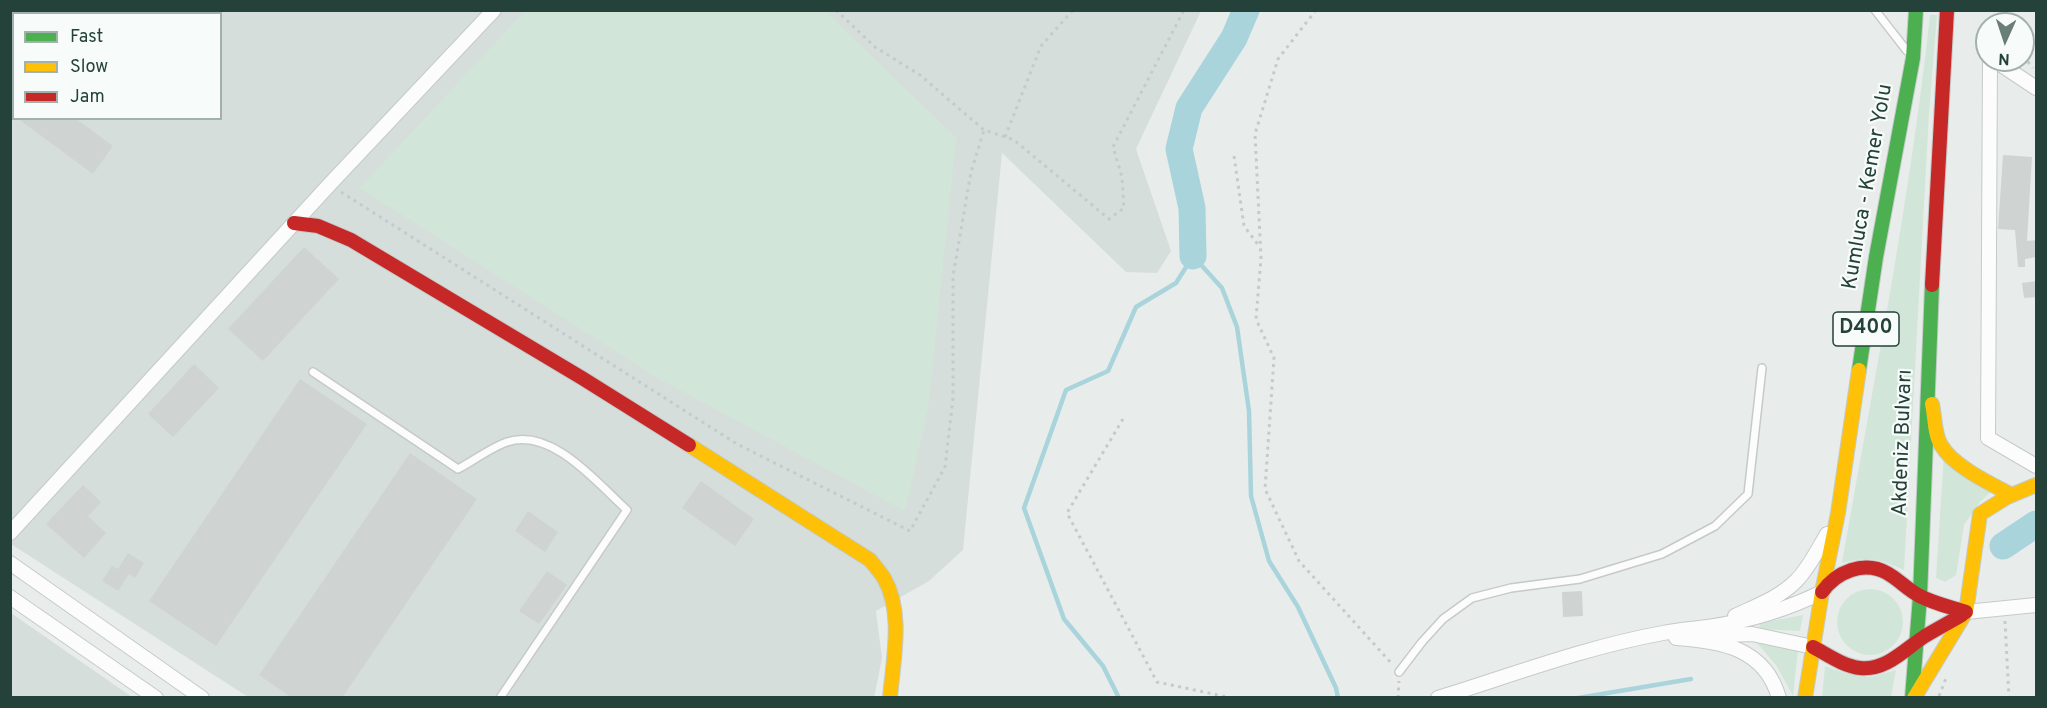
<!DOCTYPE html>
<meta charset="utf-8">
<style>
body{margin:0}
#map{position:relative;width:2047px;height:708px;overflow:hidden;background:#e8edeb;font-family:Overpass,sans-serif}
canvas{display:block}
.frame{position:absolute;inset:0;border:12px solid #24423a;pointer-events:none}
.legend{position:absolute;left:12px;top:12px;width:210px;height:108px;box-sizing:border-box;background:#f7fbf9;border:2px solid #a3b1ad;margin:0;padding:8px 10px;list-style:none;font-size:18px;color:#24423a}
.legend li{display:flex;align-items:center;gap:12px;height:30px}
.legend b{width:30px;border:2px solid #a3b1ad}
.north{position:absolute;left:1975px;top:12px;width:60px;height:60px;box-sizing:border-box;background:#f7fbf9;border:2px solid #a3b1ad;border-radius:50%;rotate:183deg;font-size:16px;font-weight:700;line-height:24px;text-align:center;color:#24423a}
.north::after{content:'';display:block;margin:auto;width:21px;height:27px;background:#697e78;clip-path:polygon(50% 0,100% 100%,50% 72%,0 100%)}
</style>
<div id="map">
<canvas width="2047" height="708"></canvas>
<div class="frame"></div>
<ul class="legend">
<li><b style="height:8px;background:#4caf50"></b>Fast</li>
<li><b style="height:8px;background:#ffc107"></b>Slow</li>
<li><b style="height:8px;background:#c62828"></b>Jam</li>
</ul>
<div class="north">N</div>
</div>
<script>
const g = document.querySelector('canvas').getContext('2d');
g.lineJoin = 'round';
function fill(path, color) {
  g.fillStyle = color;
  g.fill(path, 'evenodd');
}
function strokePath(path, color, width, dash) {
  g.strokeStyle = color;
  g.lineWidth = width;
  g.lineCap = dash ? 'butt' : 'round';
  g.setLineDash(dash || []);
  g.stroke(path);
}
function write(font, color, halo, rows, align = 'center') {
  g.font = font + ' Overpass,sans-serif';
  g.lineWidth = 4.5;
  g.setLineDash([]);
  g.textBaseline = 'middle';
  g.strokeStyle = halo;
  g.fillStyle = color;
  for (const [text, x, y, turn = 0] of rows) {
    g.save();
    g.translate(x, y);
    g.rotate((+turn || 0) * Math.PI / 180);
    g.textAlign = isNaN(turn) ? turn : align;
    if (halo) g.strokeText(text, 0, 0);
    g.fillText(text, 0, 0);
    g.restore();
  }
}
const built = new Path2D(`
 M11,10L1201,11L1136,149L1171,251L1157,273L1126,272L1002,153L963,550L929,581L876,611L882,658L874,698L248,697L11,544V111L13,107L14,118H220V14H14L13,19L11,16Z
 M10,613H11L132,697H11Z`);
const green = new Path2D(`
 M525,11H825L956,138L928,408L905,511L656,377L360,188Z
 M1930,15H1937L1929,113L1904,570C1879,559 1869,556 1842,563C1874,381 1910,199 1930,15Z
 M1944,454L1992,491L1980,502L1964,525L1956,575L1945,582L1936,578Z
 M1837 622a33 33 0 1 1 66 0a33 33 0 1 1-66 0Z
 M1803,615L1800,631L1759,629L1760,623Z
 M1756,642L1798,650L1793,696L1776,665Z
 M1825,666L1847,674L1872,677L1896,670L1891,697L1822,698Z`);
const stream = new Path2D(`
 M1119,698L1103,666L1064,619L1024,508L1066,390L1108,371L1136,307L1176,283L1193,256L1222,288L1237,327L1249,411L1251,496L1269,561L1298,607L1336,688L1338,698
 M1578,698L1691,679`);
const river = new Path2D(`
 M1193,256L1192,208L1179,149L1189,108L1234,38L1246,10
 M2003,546L2036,524`);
const building = new Path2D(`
 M17,118H75L113,146L93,174Z
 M2003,155L2032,157L2027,241L2037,240V257L2025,259V267H2018L2015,230L1998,229Z
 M304,247L339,279L263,361L228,329Z
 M2037,281V297L2024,298L2022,283Z
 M194,364L219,388L173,437L148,414Z
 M300,379L367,424L216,646L149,601Z
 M410,453L477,499L342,698H292L259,675Z
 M701,481L754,519L735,546L682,508Z
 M83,485L101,502L88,516L106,533L84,558L46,524Z
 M528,511L558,532L545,552L515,531Z
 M128,553L144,563L135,578L129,574L118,591L102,581L112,566L118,569Z
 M547,571L567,585L539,624L519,611Z
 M1582,591L1583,616L1563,617L1562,592Z`);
const path = new Path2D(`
 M836,10L875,47L920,75L984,130L1014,140L1109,219L1124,208L1122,177L1113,147L1184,10
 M1316,10L1278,59L1255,134L1261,258L1256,319L1274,358L1265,489L1299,561L1393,665
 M2002,12L2006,24
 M1999,24L2002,10
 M2023,56L2033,68
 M1005,137L1041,46L1073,10
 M1234,156L1244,226L1259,246
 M341,192L737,444L910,531L945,467L953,398V276L971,172L984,130
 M1123,419L1067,513L1157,682L1232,698
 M2005,621L2009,698
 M1939,696L1946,678
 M1398,698L1399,681`);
const lane = new Path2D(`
 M1875,10L1907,51
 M313,372L458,469C473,461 492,447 507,442C552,427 597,483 627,510L500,698
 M1399,672L1422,642L1443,619L1472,598L1511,588L1580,579L1662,554L1715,526L1748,494L1762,368`);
const street = new Path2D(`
 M60,14L62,10
 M1990,60L1988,438L2036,466
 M1994,60L2036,88
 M10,76L14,72
 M10,533L329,185L494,10
 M10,563L202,698
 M10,597L156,698
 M1966,612L2036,605
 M1735,616C1756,606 1779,598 1796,581C1809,568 1818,549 1827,534
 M1701,636L1752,634L1813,647
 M1676,638C1721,641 1765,648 1779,698
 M1438,698C1512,675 1586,647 1663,633C1678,630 1693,629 1708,627C1748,621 1786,610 1822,592`);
const fast = new Path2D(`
 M1859,370L1876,257L1913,58L1916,10
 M1912,698L1920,596L1932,285`);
const slow = new Path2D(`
 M1932,404C1935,417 1934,434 1941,445C1953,466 1989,483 2010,494
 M689,445L870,560C875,566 880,572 884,578C904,613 893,660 890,698
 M1805,698L1822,592L1838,513L1859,370
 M1914,698L1966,612L1980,514L2007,497L2036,485`);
const jam = new Path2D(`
 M294,223L318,226L351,240L582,378L689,445
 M1932,285L1947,10
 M1822,592C1836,572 1864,560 1887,573C1898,579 1907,589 1918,595C1932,603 1950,607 1966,612
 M1813,647C1828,655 1843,666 1860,668C1886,671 1905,649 1925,636C1937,629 1950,622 1962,615`);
const shields = [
 [1866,329,66]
];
const shieldNames = [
 ["D400",1866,329]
];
const streetNames = [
 ["Kumluca - Kemer Yolu",1869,187,-80],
 ["Akdeniz Bulvarı",1904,443,-88]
];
fill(built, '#d6dedb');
fill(green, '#d1e6d8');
strokePath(stream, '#a9d4db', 4.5);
strokePath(river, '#a9d4db', 27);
fill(building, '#cfd4d2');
strokePath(lane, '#c5cac8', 10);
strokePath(street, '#c5cac8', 16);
strokePath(fast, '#c3cbc8', 16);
strokePath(slow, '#c3cbc8', 16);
strokePath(jam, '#c3cbc8', 16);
strokePath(path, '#c3ccca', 3, [3, 4.5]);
strokePath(lane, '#fcfcfc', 7);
strokePath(street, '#fcfcfc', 14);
strokePath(fast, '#4caf50', 14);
strokePath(slow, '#ffc107', 14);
strokePath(jam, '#c62828', 14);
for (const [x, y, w] of shields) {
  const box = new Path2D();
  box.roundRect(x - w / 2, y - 17, w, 34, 4.5);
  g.fillStyle = '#f7fbf9';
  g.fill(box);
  strokePath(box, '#24423a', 1.5);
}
write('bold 20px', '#24423a', null, shieldNames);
write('21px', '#24423a', '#f7fbf9', streetNames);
</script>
